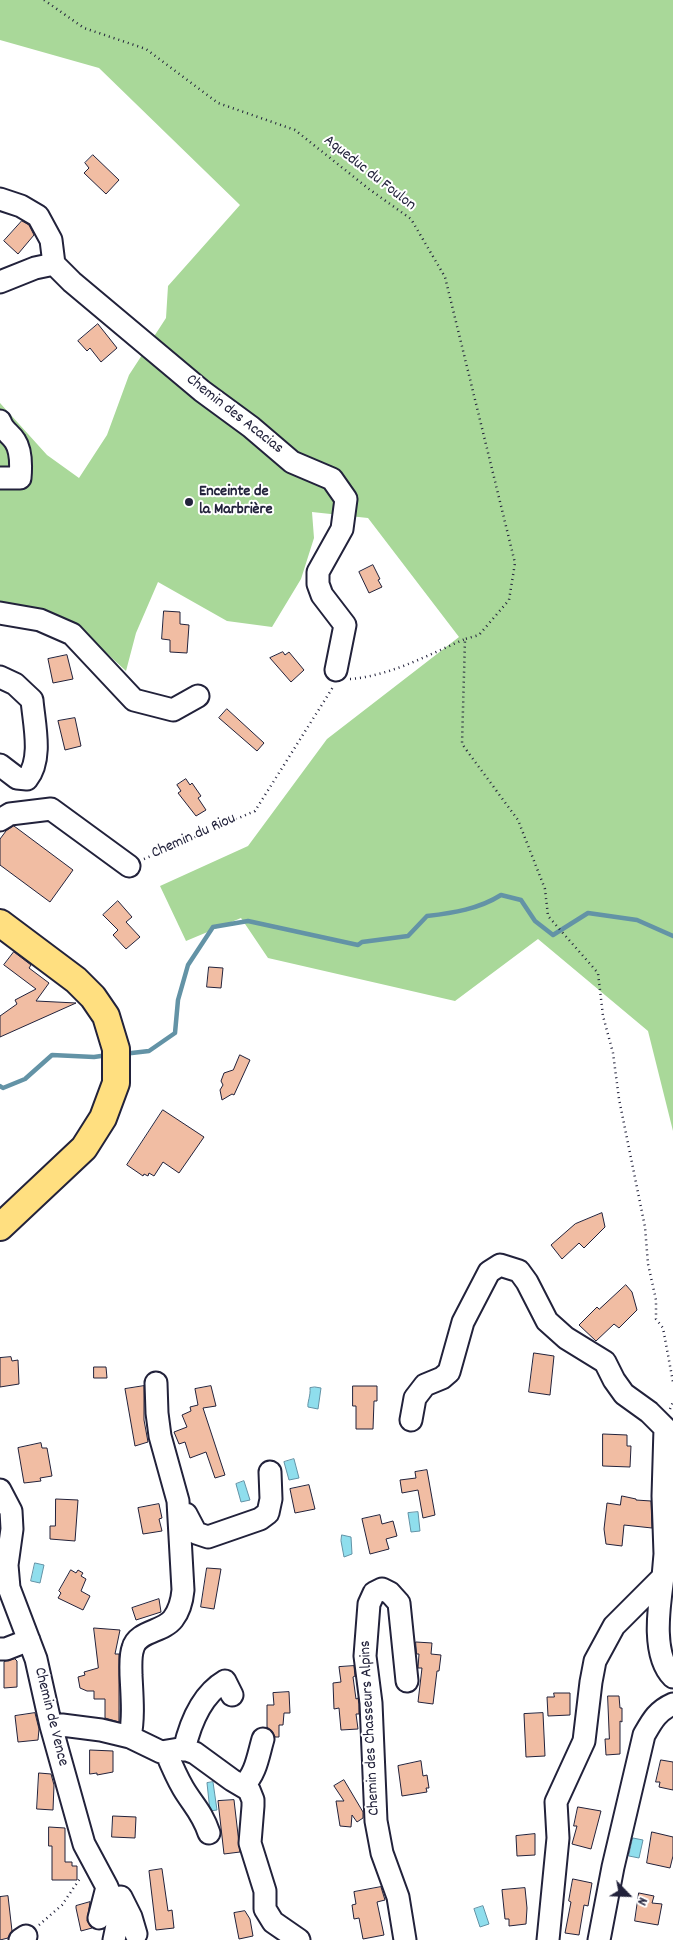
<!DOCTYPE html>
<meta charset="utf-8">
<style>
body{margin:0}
#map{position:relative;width:673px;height:1940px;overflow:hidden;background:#fff;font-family:Dekko,sans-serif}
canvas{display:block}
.north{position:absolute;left:603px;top:1870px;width:50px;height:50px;-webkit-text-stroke:4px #fff;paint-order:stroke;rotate:114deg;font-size:14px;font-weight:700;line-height:20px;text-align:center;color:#22223b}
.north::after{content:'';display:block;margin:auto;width:18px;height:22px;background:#22223b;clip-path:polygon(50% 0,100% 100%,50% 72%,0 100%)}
</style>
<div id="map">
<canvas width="673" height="1940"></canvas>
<div class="north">N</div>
</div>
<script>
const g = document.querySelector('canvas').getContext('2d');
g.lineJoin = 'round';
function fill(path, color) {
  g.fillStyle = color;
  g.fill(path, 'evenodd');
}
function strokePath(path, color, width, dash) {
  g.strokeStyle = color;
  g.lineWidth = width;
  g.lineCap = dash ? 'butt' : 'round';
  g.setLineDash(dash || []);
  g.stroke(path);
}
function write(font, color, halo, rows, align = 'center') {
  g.font = font + ' Dekko,sans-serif';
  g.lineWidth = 4;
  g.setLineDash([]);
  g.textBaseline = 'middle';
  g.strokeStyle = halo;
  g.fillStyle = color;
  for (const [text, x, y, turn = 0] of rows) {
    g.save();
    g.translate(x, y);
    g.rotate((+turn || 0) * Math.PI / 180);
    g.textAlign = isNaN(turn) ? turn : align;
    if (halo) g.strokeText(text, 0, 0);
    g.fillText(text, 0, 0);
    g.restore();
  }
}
const green = new Path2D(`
 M0,0H673V1131L648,1031L538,939L455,1001L268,958L241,918L186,941L160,886L248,846L327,739L459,637L368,518L312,512L314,538L301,579L272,627L227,621L158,582L136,633L126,671L77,626L0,610V403L47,455L79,478L107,435L129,375L166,318L168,286L240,205L99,68L0,40Z`);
const water = new Path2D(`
 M315,1387L321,1388L318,1409L308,1407C307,1403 311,1395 310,1388Z
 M294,1459L299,1478L289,1480L284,1462Z
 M244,1481L250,1500L241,1502L236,1484Z
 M418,1512L420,1531L411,1532L408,1513Z
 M342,1535L351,1537L352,1554L344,1557L341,1541Z
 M35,1563L44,1565L40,1583L31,1581Z
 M213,1782L217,1810L210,1811L207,1783Z
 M633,1838L643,1840L639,1858L629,1856Z
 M483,1906L489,1924L480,1927L474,1909Z`);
const stream = new Path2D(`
 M123,1054L149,1051L175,1033L178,1000L188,965L213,927L248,921L358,945L362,942L408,936L427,916C453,913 479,909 501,895L521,900L535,921L553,935L588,913L637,920L673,936
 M0,1086L3,1088L25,1079L52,1055L94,1057L108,1055`);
const building = new Path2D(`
 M93,155L119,180L106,194L84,173L89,168L85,163Z
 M22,221L29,225L34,235L18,254L4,241Z
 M98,324L117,348L101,362L90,348L87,351L78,341Z
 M373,565L380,579L378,580L382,587L369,593L359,572Z
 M164,611L180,612V624L189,625L187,653L170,652V640L162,639Z
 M283,652L285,655L289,652L304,670L291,682L270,658Z
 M67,655L73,679L53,683L48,659Z
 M227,709L264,743L257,751L219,718Z
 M75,718L81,746L65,750L58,721Z
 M186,779L190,785L192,783L201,796L198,798L206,810L196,816L178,793L181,791L177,785Z
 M14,826L73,870L50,902L0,865V839L6,831Z
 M118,901L132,917L126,922L140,937L126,949L113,935L118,930L103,915Z
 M14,952L31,965L29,968L49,983L36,1001L76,1003L0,1037V1016L17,1004L15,1000L36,989L4,965Z
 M209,967L223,968L221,988L207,987Z
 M240,1055L250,1060L234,1095L232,1094L222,1100L220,1090L223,1085L221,1081L224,1073L233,1070Z
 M163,1110L204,1137L179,1173L163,1162L154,1176L149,1173L148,1176L144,1174L143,1176L127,1165Z
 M602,1213L605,1227L584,1248L579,1243L562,1259L551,1245L575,1224Z
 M626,1285L632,1292L637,1310L619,1328L614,1324L596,1341L579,1325L597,1307L599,1309Z
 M534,1353L554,1356L550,1395L529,1392Z
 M11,1357L12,1361L18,1360L19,1384L0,1387V1358Z
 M94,1367H106L107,1378H94Z
 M144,1386V1420L148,1442L135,1446L125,1389Z
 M211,1386L216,1406L203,1408L225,1475L215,1478L206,1452L190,1458L185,1442L179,1444L174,1432L187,1427L182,1415L191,1411L190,1407L198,1405L195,1389Z
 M353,1386H377V1401H374L373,1429H356V1406H353Z
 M603,1434L627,1435V1446H631L630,1467L603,1466Z
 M41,1443L42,1448H47L52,1476L40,1478L41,1481L24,1483L18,1448Z
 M427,1470L435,1515L423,1518L418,1490L402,1493L400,1480L416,1478L415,1472Z
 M309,1485L315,1509L295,1513L290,1489Z
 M622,1496L636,1499V1500L651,1501L652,1528L624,1525L622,1546L606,1544L604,1529L607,1503L620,1505Z
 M56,1499L78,1500L75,1541L50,1539V1526H55Z
 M159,1504L162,1518L159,1519L162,1531L143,1534L138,1508Z
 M380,1515L382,1524L393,1521L397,1536L386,1539L389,1549L370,1554L362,1519Z
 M207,1568L221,1569L214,1609L201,1607Z
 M71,1570L76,1573L78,1570L83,1573L81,1576L86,1579L81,1591L90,1596L83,1610L58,1598L61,1593L59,1591Z
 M159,1599L161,1612L136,1620L132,1608Z
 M94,1628L120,1630L115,1654H119V1722L105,1718V1699H94V1691H87L80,1688L78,1677L85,1675L84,1672L98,1668Z
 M416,1642L432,1643L431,1654L441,1655L439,1671H437L433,1704L418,1702L422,1668H418L419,1654H417Z
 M15,1659L17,1661V1687L4,1688V1662Z
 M354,1666L355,1676L353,1677L356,1699L358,1698L359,1704V1714H356L358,1729L341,1730L339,1708L334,1709L333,1683L341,1682L339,1667Z
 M289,1692L290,1713H284L283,1725H279V1737H275L272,1731L267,1727V1705H274L273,1693Z
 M554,1693H570V1715L548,1716L547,1697H554Z
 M608,1696H619L620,1708H622V1722L620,1721V1754L606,1755L605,1739H609Z
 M35,1713L39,1729L38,1740L18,1742L15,1716Z
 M543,1713L545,1756L526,1757L524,1714Z
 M90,1750L113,1751V1772L97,1775V1773L90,1774Z
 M661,1760L673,1762V1790L659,1787L660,1782H656Z
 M421,1761L423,1776L427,1775L429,1788H426L427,1792L402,1796L398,1766Z
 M39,1773L51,1774L54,1785L53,1810L37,1809Z
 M344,1780L363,1812V1818L357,1822L352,1815L351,1827L340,1826L336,1801H344L334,1786Z
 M234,1800L240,1852L224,1854L218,1801Z
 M578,1807L601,1811L591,1849L572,1844L577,1826H574Z
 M113,1816L136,1817L135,1838L112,1837Z
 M49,1827L65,1828V1862H72V1866H77V1880H52V1846H49Z
 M652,1832L673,1837V1856L670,1868L647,1863Z
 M535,1834V1855L517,1856L516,1836Z
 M162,1869L168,1911L172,1910L174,1928L156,1930L149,1871Z
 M573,1879L592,1883L588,1906L584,1905L579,1935L565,1933L571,1902L569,1901Z
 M381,1887L385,1900L377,1902L384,1935L363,1939L359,1918L354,1919L352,1905L356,1904L354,1892Z
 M525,1888L527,1908L526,1924L509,1926V1919H505L502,1890Z
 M639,1893L654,1896L652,1903L662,1904L658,1925L635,1921Z
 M8,1896L12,1931L8,1938L0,1940V1897Z
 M90,1902L87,1921L92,1928L81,1931L76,1908V1906Z
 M245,1911L250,1919L253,1936L239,1939L234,1913Z`);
const path = new Path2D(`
 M44,0L84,28L146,49L218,103L295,130L369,189L411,219L445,277L515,563L509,600L479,635L465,639
 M350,679C390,676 428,655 465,639L462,744L518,820L545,889L548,916L598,973L603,1016L613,1053L619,1099L645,1227L648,1264L656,1300V1319L663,1328L673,1382
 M144,859L255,811L333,687
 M670,1409L673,1402
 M39,1925L62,1905L81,1877`);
const minor = new Path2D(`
 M0,199L21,206L38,216L51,240L54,264L72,282L202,391L251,427L292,462L332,479L346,499L342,529L318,572V584L322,595L345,625L336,670
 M0,282L35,268L54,264
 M0,421C3,431 10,433 15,441C21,450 21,467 20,478H0
 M0,613L40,620L72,634L134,700L173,710L198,696
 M0,677L15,684L32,700C34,724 43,759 27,779L17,778L0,765
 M0,820L10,814L51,809L129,866
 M411,1420L415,1398L425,1385L442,1378L449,1372L463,1322L489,1272L500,1265L519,1271L527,1282L547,1321L566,1338L605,1362L614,1380L624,1394L649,1412L665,1428L663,1496L665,1554L663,1577L614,1626L595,1661L591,1682L584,1741L556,1802L558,1838L548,1940
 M0,1490L11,1511L12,1529L7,1565L9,1588L36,1659L51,1726L84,1844L107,1887L119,1916L114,1940
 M180,1513L186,1514L196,1533L208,1537L260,1519L268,1513L271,1499L270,1472
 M663,1577C659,1606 651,1655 673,1677
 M0,1649H6L29,1640
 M51,1726L62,1725L101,1730L130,1737L161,1752L179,1749L187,1750L195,1753L232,1780L249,1790L253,1800V1806L250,1843L265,1891V1909L273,1922L299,1940
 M130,1737C134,1717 132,1696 131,1675C131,1666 130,1656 133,1648C137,1631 163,1632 173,1619C180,1610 182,1601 183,1590L178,1501L160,1436L157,1413L156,1383
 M184,1750C190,1724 201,1695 225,1681L232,1695
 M166,1752C171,1764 176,1776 183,1788C193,1805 202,1812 209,1833
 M243,1786C256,1774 258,1756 263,1739
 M121,1897L131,1917L136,1934
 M99,1918L107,1887
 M20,1940L26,1936
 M405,1940L398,1897L382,1853L376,1821L371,1703L365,1656L369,1604L374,1593L382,1589L390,1593L399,1603L407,1681
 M599,1940L613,1867L644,1735C652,1721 657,1711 673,1704`);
const major = new Path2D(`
 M0,923L76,980L93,997L106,1016L116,1049V1083L103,1118L84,1148L0,1227`);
const markers = [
 [189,502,5,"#22223b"]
];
const streetNames = [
 ["Aqueduc du Foulon",369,174,38],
 ["Chemin des Acacias",234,415,38],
 ["Chemin du Riou",194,837,-24],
 ["Chemin de Vence",50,1717,76],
 ["Chemin des Chasseurs Alpins",371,1728,-93]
];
const poiNames = [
 ["Enceinte de",199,493],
 ["la Marbrière",199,511]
];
fill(green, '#a9d899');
fill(water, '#8fdeed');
strokePath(water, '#6393a6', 1);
strokePath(stream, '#6393a6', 4.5);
fill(building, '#f1bda3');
strokePath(building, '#22223b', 1);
strokePath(minor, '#22223b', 25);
strokePath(major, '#22223b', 30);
strokePath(path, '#22223b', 2.5, [1, 4]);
strokePath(minor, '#fff', 21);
strokePath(major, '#ffdf80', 26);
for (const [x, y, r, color] of markers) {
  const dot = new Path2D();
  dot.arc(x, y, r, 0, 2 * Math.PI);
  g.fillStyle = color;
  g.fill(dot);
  strokePath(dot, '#fff', 2);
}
write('16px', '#22223b', '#fff', streetNames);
write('bold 16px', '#22223b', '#fff', poiNames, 'left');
</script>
